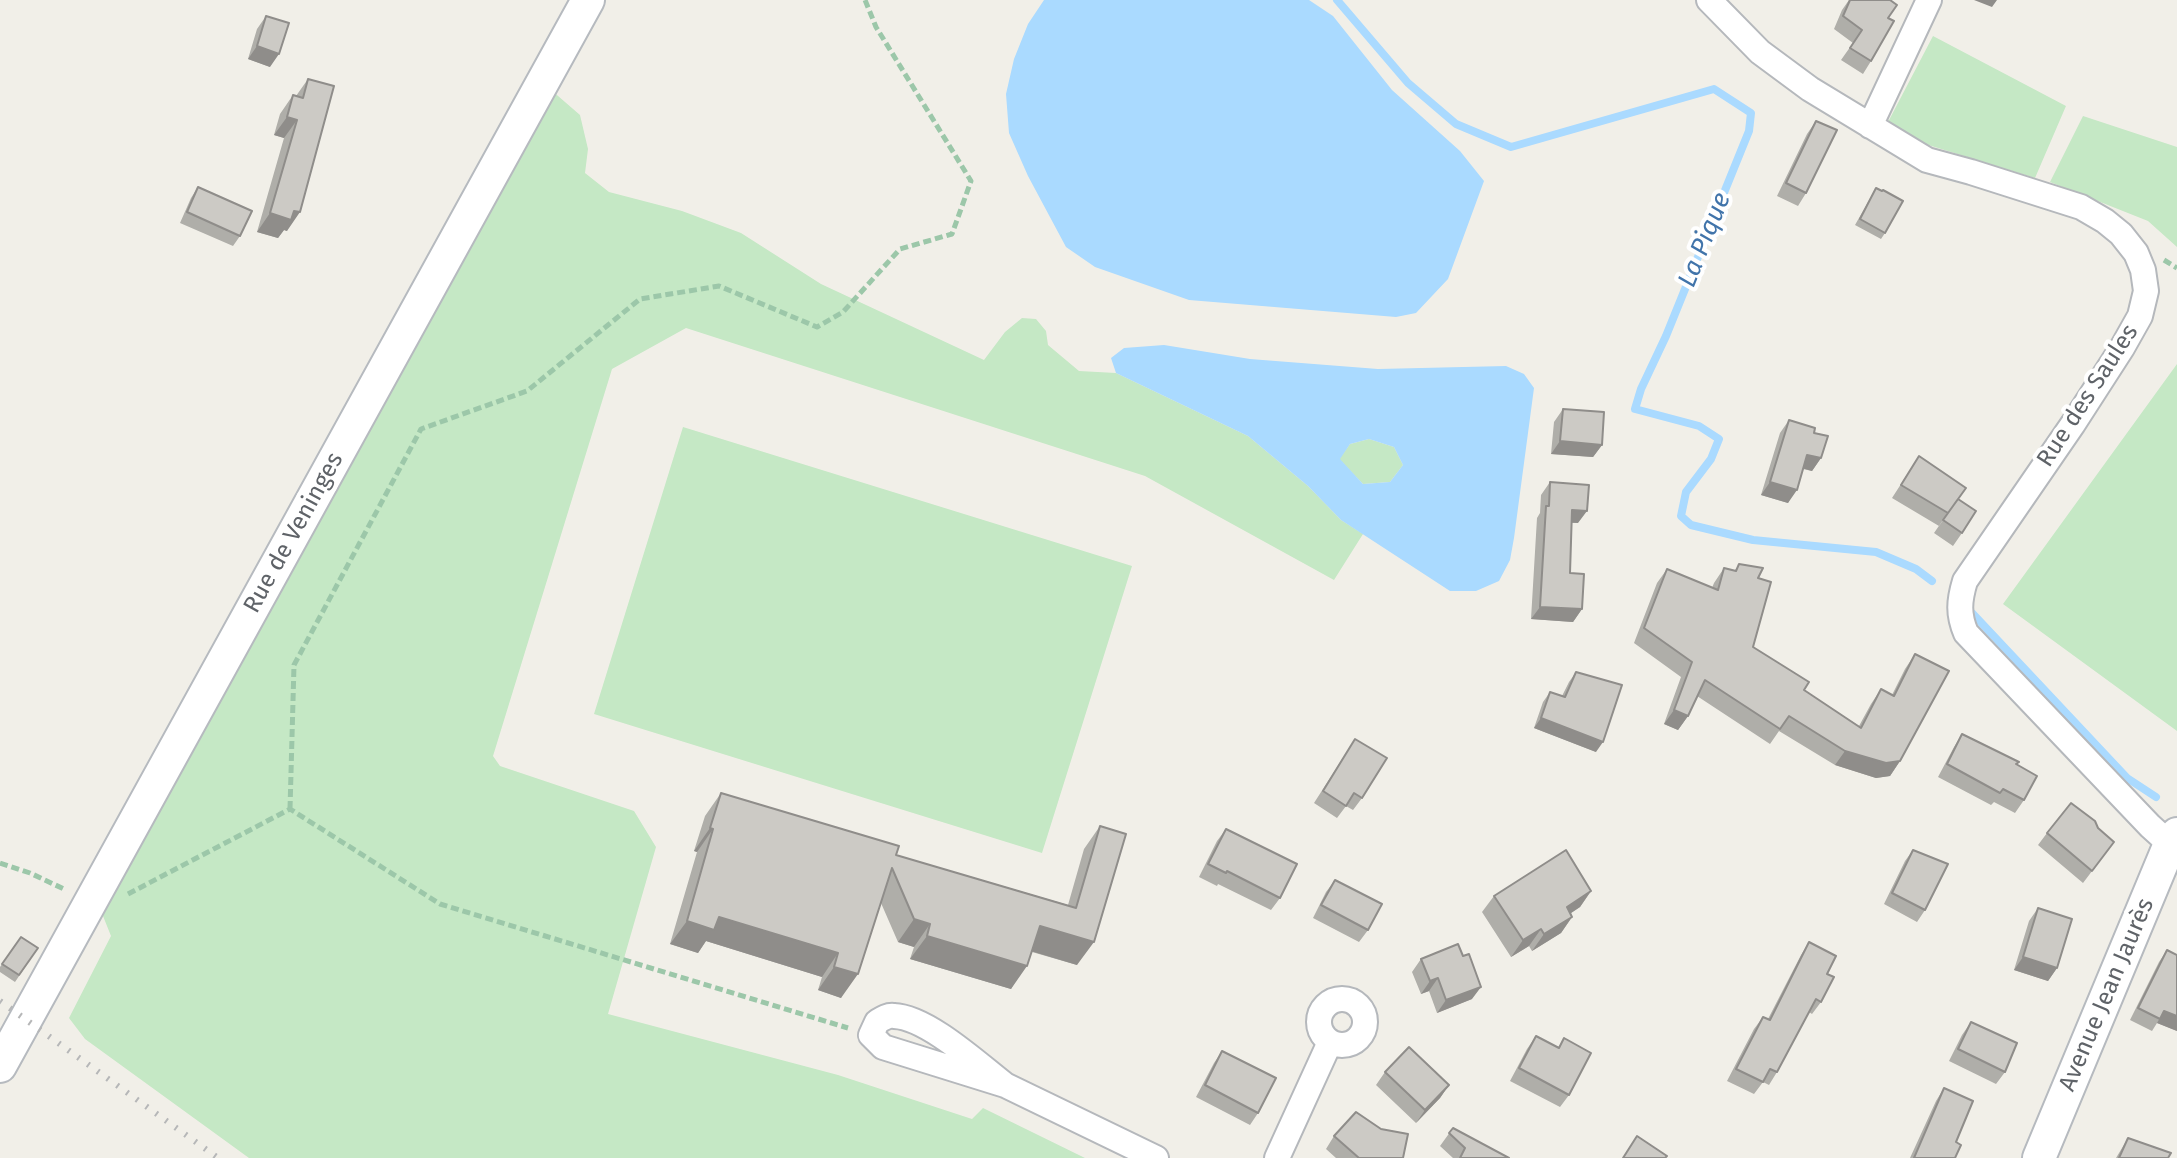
<!DOCTYPE html>
<meta charset="utf-8">
<style>
body{margin:0}
canvas{display:block;background:#f1efe8}
</style>
<canvas width="2177" height="1158"></canvas>
<script>
const g = document.querySelector('canvas').getContext('2d');
g.lineJoin = 'round';
function fill(path, color) {
  g.fillStyle = color;
  g.fill(path, 'evenodd');
}
function strokePath(path, color, width, dash) {
  g.strokeStyle = color;
  g.lineWidth = width;
  g.lineCap = dash ? 'butt' : 'round';
  g.setLineDash(dash || []);
  g.stroke(path);
}
function write(font, color, halo, rows, align = 'center') {
  g.font = font + ' "Fira Sans",sans-serif';
  g.lineWidth = 8;
  g.setLineDash([]);
  g.textBaseline = 'middle';
  g.strokeStyle = halo;
  g.fillStyle = color;
  for (const [text, x, y, turn = 0] of rows) {
    g.save();
    g.translate(x, y);
    g.rotate((+turn || 0) * Math.PI / 180);
    g.textAlign = isNaN(turn) ? turn : align;
    if (halo) g.strokeText(text, 0, 0);
    g.fillText(text, 0, 0);
    g.restore();
  }
}
const green = new Path2D(`
 M1933,36L2066,106L2035,178L1909,139L1887,124Z
 M550,89L580,115L588,149L585,173L609,192L682,211L741,233L821,284L984,360L1005,332L1022,318L1036,319L1046,331L1048,345L1079,371L1116,373L1248,436L1308,486L1341,520L1363,534L1334,580L1145,476L686,328L612,369L493,756L500,766L634,811L656,847L608,1014L838,1075L972,1119L983,1108L1085,1158H249L85,1039L69,1018L111,936L101,911Z
 M2083,116L2177,147V247L2148,221L2050,182Z
 M2177,364V731L2003,604Z
 M683,427L1132,566L1042,853L594,714Z
 M1369,439L1394,447L1403,465L1390,482L1363,484L1339,459L1350,444Z`);
const water = new Path2D(`
 M1044,0H1309L1333,16L1392,90L1460,151L1484,181L1448,279L1416,313L1396,317L1189,300L1095,267L1066,247L1028,176L1009,133L1006,94L1014,59L1028,24Z
 M1164,345L1250,359L1378,369L1506,366L1524,374L1534,388L1514,538L1510,560L1499,581L1476,591H1450L1341,520L1308,486L1248,436L1116,373L1111,358L1124,348ZM1369,439L1394,447L1403,465L1390,482L1363,484L1340,459L1350,444Z`);
const stream = new Path2D(`
 M1337,0L1408,83L1456,124L1511,147L1714,89L1751,113L1749,131L1666,336L1641,389L1635,409L1699,426L1719,439L1711,459L1686,492L1681,516L1691,525L1753,540L1876,552L1916,569L1932,581
 M1972,613L2127,778L2156,797`);
const path = new Path2D(`
 M2164,260L2177,268
 M290,809L294,665L421,429L527,391L640,299L719,286L817,327L843,312L900,249L952,234L971,181L876,27L865,0
 M0,863L30,873L66,890
 M128,894L290,809L440,904L848,1028`);
const street = new Path2D(`
 M1709,0L1760,52L1810,89L1927,160L1971,172L2081,207L2105,221L2121,234L2136,253L2143,270L2146,291L2140,316L2122,348L2073,424L1965,581C1959,601 1958,614 1966,633L2150,826L2170,844L2177,847
 M1870,126L1929,0
 M1319 1022a23 23 0 1 1 46 0a23 23 0 1 1-46 0Z
 M1005,1085C979,1065 927,1017 894,1016C888,1015 882,1019 877,1022L871,1035L883,1047L1005,1085L1156,1158
 M1277,1158L1330,1042`);
const secondary = new Path2D(`
 M0,1066L588,0
 M2039,1158L2170,844L2177,834`);
const rail = new Path2D(`
 M0,1001L218,1158`);
const wall = new Path2D(`
 M1849,0L1888,18L1871,61L1863,74L1841,60L1853,43L1834,29L1842,10Z
 M266,16L270,67L248,59L257,29Z
 M308,79L287,231L284,230L278,238L257,232L284,138L274,135L280,114L293,95L296,96Z
 M1816,121L1806,193L1798,206L1777,196L1807,134Z
 M198,187L240,236L233,246L180,223L191,198Z
 M1876,188L1885,233L1881,239L1855,225Z
 M1563,409L1602,445L1593,457L1551,454L1554,422Z
 M1789,420L1814,433L1821,458L1812,471L1803,469L1788,503L1761,495L1780,433Z
 M1919,456L1966,488L1939,526L1892,498Z
 M1550,482L1578,523H1572L1570,573L1582,609L1573,622L1531,619L1537,518L1540,513L1541,495Z
 M1943,520L1962,533L1953,546L1934,533Z
 M1739,564L1758,578L1753,647L1804,690L1859,726L1871,704L1881,689L1892,695L1905,669L1915,654L1900,761L1890,776L1876,778L1835,765L1779,731L1770,744L1697,696L1688,716L1678,730L1664,724L1681,677L1634,643L1657,583L1667,569L1712,588L1714,583L1724,568L1735,571Z
 M1576,672L1596,752L1534,728L1543,702L1550,692L1562,696L1569,682Z
 M1962,734L2017,764L2024,800L2015,813L1994,802L1991,805L1938,777L1954,747Z
 M1355,739L1362,798L1353,810L1346,806L1337,818L1314,803Z
 M721,793L896,855L1068,905L1084,849L1100,826L1077,965L1032,952L1011,989L910,959L914,947L898,942L881,903L841,998L818,990L822,977L706,941L698,953L670,944L697,852L694,851L705,816Z
 M2098,828L2114,842L2083,883L2038,845L2047,833Z
 M1226,829L1280,898L1271,910L1218,884L1217,886L1199,877L1217,841Z
 M1913,850L1925,910L1917,922L1884,904L1905,861Z
 M1335,880L1368,930L1359,942L1313,918L1326,892Z
 M1591,891L1580,907L1571,913L1572,917L1561,933L1532,951L1529,946L1511,957L1482,912L1494,896Z
 M2038,908L2057,968L2048,981L2014,970L2029,921Z
 M21,937L38,948L15,982L0,972V967Z
 M1809,942L1827,974L1821,1002L1812,1014L1809,1012L1777,1072L1769,1085L1763,1082L1754,1094L1727,1081L1754,1029L1763,1017L1768,1019L1801,955Z
 M2167,950L2177,1031L2157,1023L2152,1031L2130,1020L2159,962Z
 M1421,959L1472,999L1437,1013L1429,991L1421,994L1412,972Z
 M1971,1022L2005,1072L1996,1084L1949,1061L1962,1035Z
 M1536,1036L1558,1048L1564,1038L1569,1095L1560,1107L1510,1081L1527,1049Z
 M1222,1051L1258,1113L1250,1125L1196,1097L1214,1063Z
 M1385,1072L1449,1085L1440,1098L1416,1123L1376,1085Z
 M1944,1088L1956,1142L1955,1158H1910L1936,1101Z
 M1453,1128L1509,1158H1453L1440,1146Z
 M1334,1136L1403,1158H1336L1326,1149Z
 M2128,1138L2168,1158H2116Z`);
const shadedWall = new Path2D(`
 M1974,0H1997L1992,7Z
 M257,46L279,54L270,67L248,59Z
 M287,117L297,120L284,138L274,135Z
 M294,211L300,212L287,231L284,230L278,238L257,232L270,213Z
 M1560,441L1602,445L1593,457L1551,454Z
 M1807,455L1821,458L1812,471L1798,467Z
 M1770,482L1797,490L1788,503L1761,495Z
 M1572,510L1587,511L1578,523L1564,522Z
 M1540,607L1582,609L1573,622L1531,619Z
 M1674,710L1688,716L1678,730L1664,724Z
 M1541,718L1603,742L1596,752L1534,728Z
 M1845,751L1900,761L1890,776L1876,778L1835,765Z
 M710,828L713,829L697,852L694,851Z
 M1591,891L1580,907L1556,923L1567,907Z
 M719,917L838,953L822,977L706,941L698,953L670,944L687,921Z
 M1572,917L1561,933L1532,951L1544,934Z
 M914,919L930,924L914,947L898,942Z
 M1040,926L1094,942L1077,965L1024,949Z
 M1541,929L1529,946L1511,957L1523,940Z
 M927,936L1027,966L1011,989L910,959Z
 M2023,957L2057,968L2048,981L2014,970Z
 M834,967L858,974L841,998L818,990Z
 M1438,978L1429,991L1421,994L1430,981Z
 M1481,987L1472,999L1437,1013L1446,1000Z
 M2164,1011L2177,1016V1031L2157,1023Z
 M1449,1085L1440,1098L1416,1123L1425,1110Z`);
const building = new Path2D(`
 M1850,0H1890L1897,5L1888,18L1894,21L1871,61L1850,48L1862,30L1843,16Z
 M266,16L289,23L279,54L257,46Z
 M308,79L334,86L300,212L294,211L291,220L270,213L297,120L287,117L293,95L303,98Z
 M1816,121L1837,130L1806,193L1786,183Z
 M198,187L252,211L240,236L187,212Z
 M1876,188L1882,191L1883,190L1903,201L1885,233L1860,219Z
 M1563,409L1604,412L1602,445L1560,441Z
 M1789,420L1815,428L1814,433L1828,436L1821,458L1807,455L1797,490L1770,482Z
 M1919,456L1966,488L1948,513L1901,485Z
 M1550,482L1589,485L1587,511L1572,510L1570,573L1584,574L1582,609L1540,607L1546,506H1549Z
 M1958,499L1976,511L1962,533L1943,520Z
 M1739,564L1763,568L1758,578L1771,582L1753,647L1809,682L1804,690L1861,728L1881,689L1894,696L1915,654L1949,671L1900,761L1886,763L1845,751L1789,716L1780,729L1705,680L1688,716L1674,710L1692,662L1644,628L1667,569L1718,590L1724,568L1736,571Z
 M1576,672L1622,685L1603,742L1541,718L1550,692L1565,697Z
 M1962,734L2019,762L2016,764L2037,776L2024,800L2003,789L2000,793L1947,764Z
 M1355,739L1387,758L1362,798L1354,793L1346,806L1323,791Z
 M721,793L899,846L896,855L1076,908L1100,826L1126,834L1094,942L1040,926L1027,966L927,936L930,924L914,919L892,868L858,974L834,967L838,953L719,917L714,930L687,921L713,829L710,828Z
 M2071,803L2095,821L2098,828L2114,842L2092,871L2047,833Z
 M1226,829L1297,864L1280,898L1227,871L1226,873L1208,864Z
 M1566,850L1591,891L1567,907L1572,917L1544,934L1541,929L1523,940L1494,896Z
 M1913,850L1948,864L1925,910L1892,893Z
 M1335,880L1382,904L1368,930L1321,905Z
 M2038,908L2072,919L2057,968L2023,957Z
 M21,937L38,948L19,975L2,964Z
 M1809,942L1836,956L1827,974L1834,977L1821,1002L1816,999L1777,1072L1770,1069L1763,1082L1736,1069L1763,1017L1770,1020Z
 M1458,944L1463,956L1469,954L1481,987L1446,1000L1438,978L1430,981L1421,959Z
 M2167,950L2177,955V1016L2164,1011L2160,1019L2138,1008Z
 M1971,1022L2017,1043L2005,1072L1958,1049Z
 M1536,1036L1559,1048L1564,1038L1591,1053L1569,1095L1519,1068Z
 M1409,1047L1449,1085L1425,1110L1385,1072Z
 M1222,1051L1276,1078L1258,1113L1205,1085Z
 M1944,1088L1973,1101L1956,1142L1961,1145L1955,1158H1914Z
 M1356,1112L1381,1129L1408,1134L1403,1158H1359L1334,1136Z
 M1453,1128L1509,1158H1460L1465,1148L1449,1133Z
 M1637,1136L1667,1156L1665,1158H1623Z
 M2128,1138L2171,1153L2168,1158H2119Z`);
const streetNames = [
 ["Rue des Saules",2088,396,-57],
 ["Rue de Veninges",294,533,-61],
 ["Avenue Jean Jaurès",2107,995,-67]
];
const waterNames = [
 ["La Pique",1705,240,-68]
];
fill(green, '#c5e8c5');
fill(water, '#aadaff');
strokePath(stream, '#aadaff', 8);
strokePath(street, '#b5b8bc', 28);
strokePath(secondary, '#b6babf', 36);
strokePath(path, '#9cc7a9', 5, [8, 4]);
strokePath(street, '#fff', 24);
strokePath(secondary, '#fff', 32);
strokePath(rail, '#b6b7b8', 6, [2, 10]);
fill(wall, '#afaea9');
fill(shadedWall, '#8f8d8a');
fill(building, '#cccac5');
strokePath(building, '#8f8d8a', 2);
write('24px', '#5f6368', '#fff', streetNames);
write('italic 26px', '#4174aa', '#fff', waterNames);
</script>
